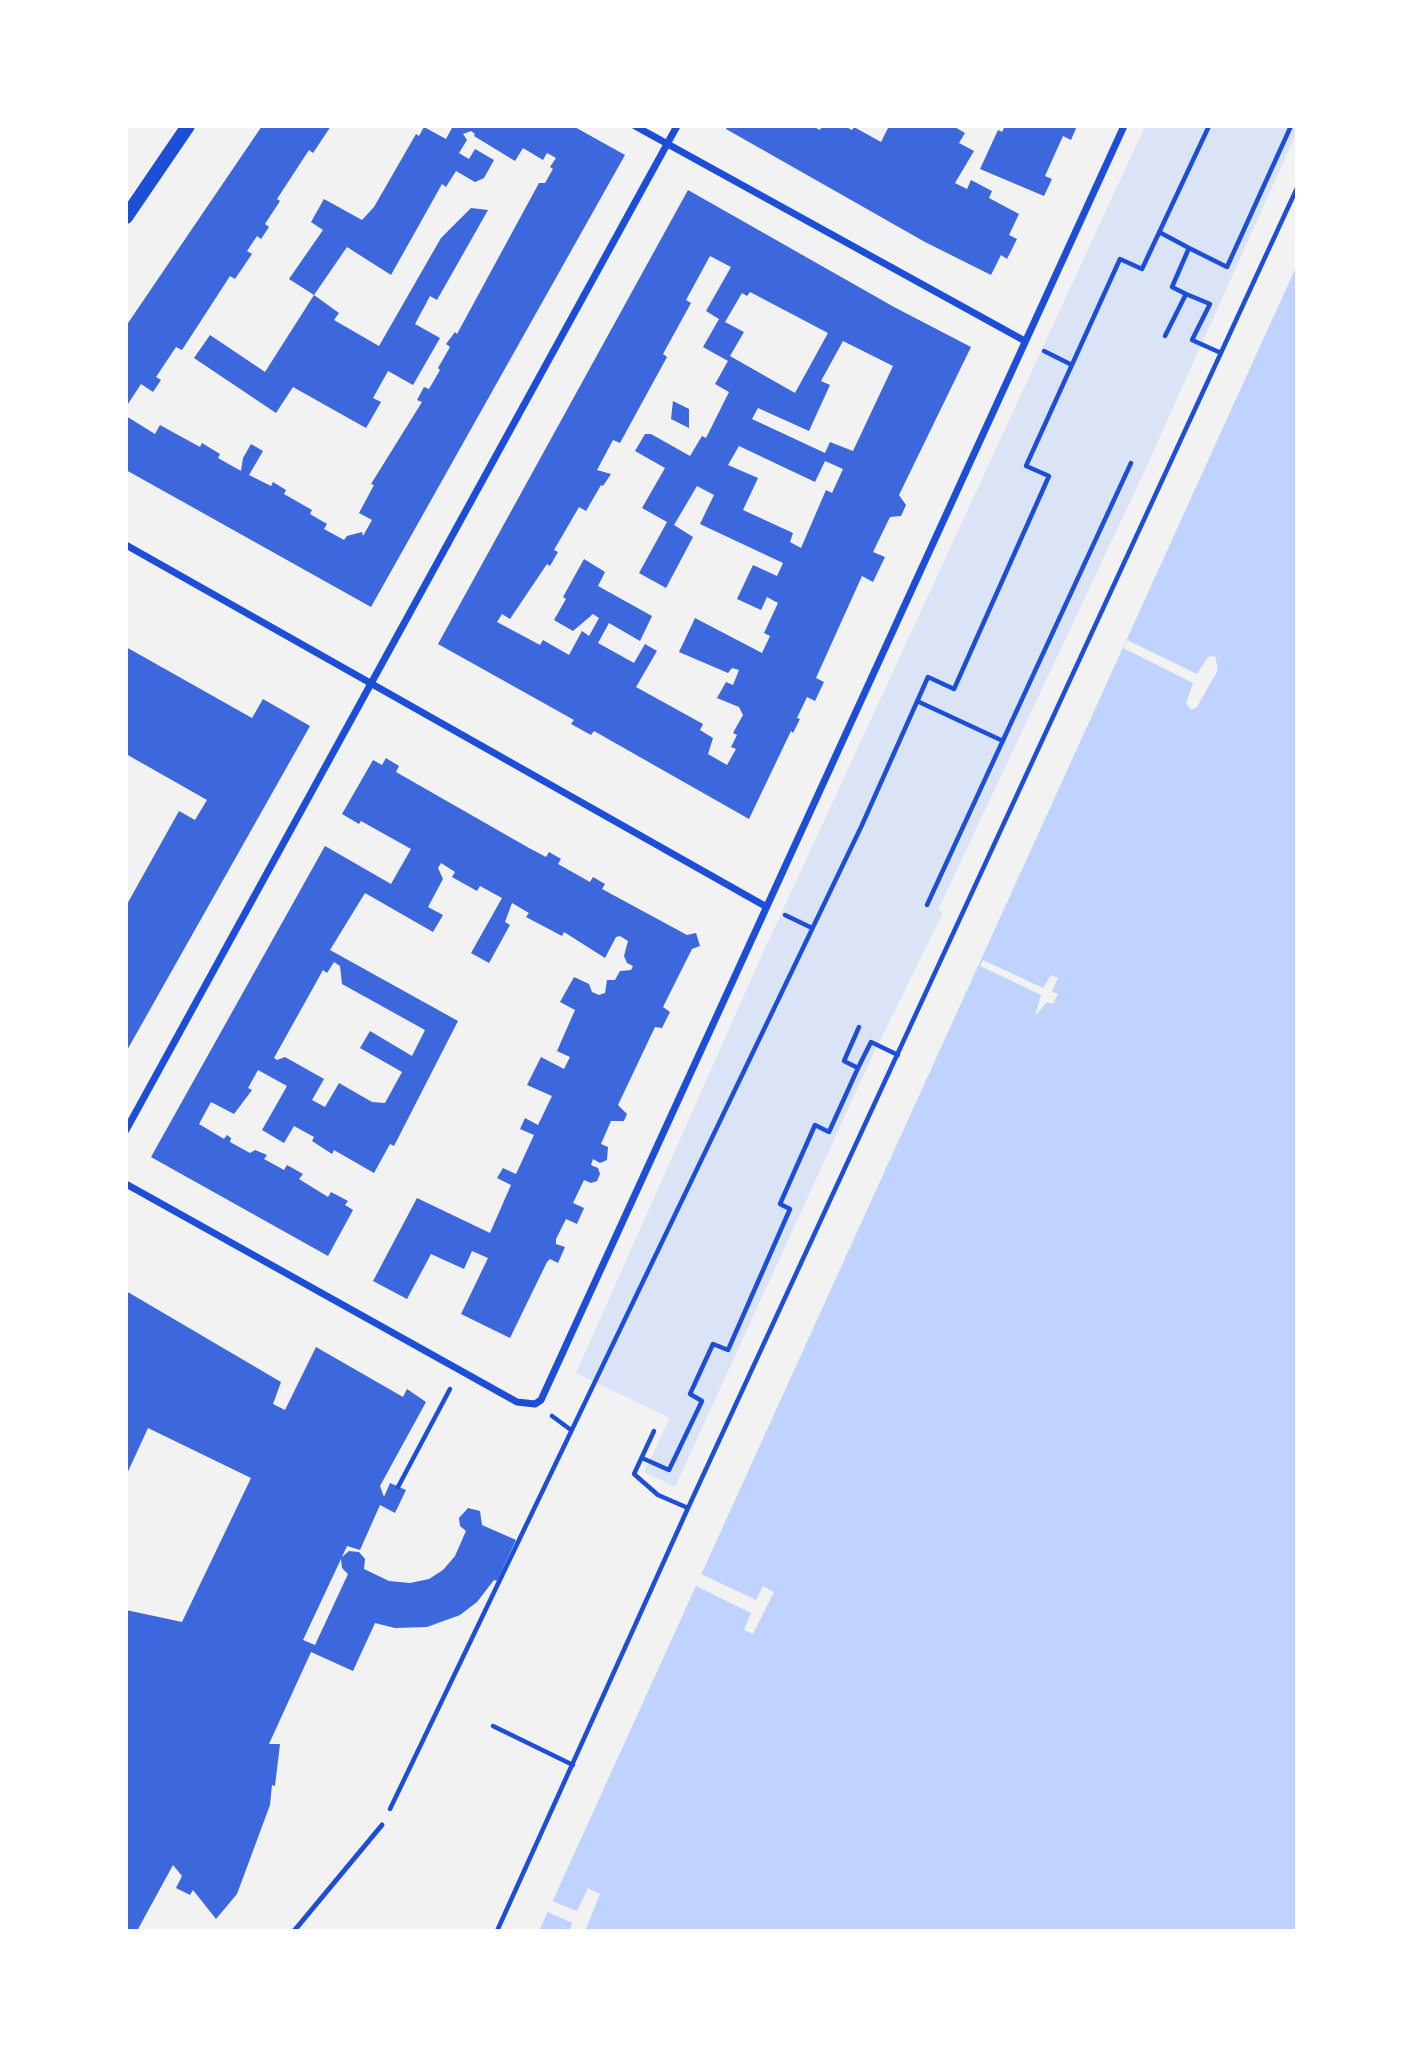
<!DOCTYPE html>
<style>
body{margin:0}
#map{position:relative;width:1423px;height:2057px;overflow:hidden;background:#f2f2f2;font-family:Figtree,sans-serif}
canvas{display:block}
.frame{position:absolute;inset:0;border:128px solid #fff;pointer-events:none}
</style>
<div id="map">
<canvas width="1423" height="2057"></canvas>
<div class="frame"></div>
</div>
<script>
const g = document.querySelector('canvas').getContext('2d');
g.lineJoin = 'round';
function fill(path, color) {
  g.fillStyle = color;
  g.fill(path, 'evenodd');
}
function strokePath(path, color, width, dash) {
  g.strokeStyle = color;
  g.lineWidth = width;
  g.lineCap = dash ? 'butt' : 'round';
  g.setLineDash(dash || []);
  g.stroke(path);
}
const green = new Path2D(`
 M1145,126H1297V132L1145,470L938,910L943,913L872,1057L675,1487L644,1472L670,1418L576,1373L762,955Z`);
const water = new Path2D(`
 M1297,265V1931H539Z`);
const pier = new Path2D(`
 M1127,640L1197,674L1208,657L1215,656L1218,670L1197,707L1191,710L1186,703L1193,683L1123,648Z
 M983,960L1043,988L1051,975L1058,978L1052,992L1058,994L1053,1004L1047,1002L1035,1016L1041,995L980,966Z
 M701,1574L756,1600L763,1586L774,1592L753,1634L744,1630L751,1613L696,1586Z
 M588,1888L600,1894L585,1931H570L572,1923L548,1912L552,1901L577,1911Z`);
const building = new Path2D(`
 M262,126H331L313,153L309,150L277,199L280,201L265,224L269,227L261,239L257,236L247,251L252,254L235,279L230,276L182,350L176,347L156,377L161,380L153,392L141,384L126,407V326Z
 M453,126H573L625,155L371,607L126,470V416L155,434L160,425L200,447L202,443L220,454L218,458L241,471L243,458L251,444L263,451L249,475L271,486L273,482L286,490L284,494L312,510L310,514L327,524L324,529L344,540L347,536L362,532L363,536L372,520L359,513L374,485L371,484L422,402L417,400L424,387L429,389L440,370L438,368L450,347L446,344L455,332L457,334L539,183H545L553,169L550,167L556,158L547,153L543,160L523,148L515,161L474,136L475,134L471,131L463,134L467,140L459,153L469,159L475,149L494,160L484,178L475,182L456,171L446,187L442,184L391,275L347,247L314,295L289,279L323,230L311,222L324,199L362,220L374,207L416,134L419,136L424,127L446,139Z
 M728,126H812L820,130L822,126H844L852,130L854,127L881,142L889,126H953L965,133L959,143L974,151L955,183L967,189L971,180L992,191L989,198L1019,214L1009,235L1017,239L1007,259L1001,255L991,275L925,242L726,129Z
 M1005,126H1077L1071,140L1063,136L1045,176L1052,179L1044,196L980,169L998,130L1002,132Z
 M688,190L894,307L971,347L899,495L906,505L901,516L890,517L873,552L885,557L873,582L862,576L816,678L824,682L815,701L807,697L797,718L800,719L793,733L791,731L749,819L594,731L591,735L571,724L574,720L438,644ZM710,256L731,267L706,311L719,319L703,347L728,361L715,384L729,392L706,438L702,436L690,456L651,434H645L635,451L665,468L642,508L667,522L639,573L666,588L693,537L674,525L697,486L714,495L700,524L783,563L777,576L753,565L737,599L761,610L767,597L778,603L764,633L770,636L762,653L695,618L679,652L728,673L732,668L739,670L733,685L726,682L717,698L739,707L743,715L733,733L737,735L731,747L736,749L727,765L708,754L713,738L700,730L703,724L636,687L657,651L645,644L634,663L598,643L609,623L640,641L652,616L598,586L605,572L584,559L563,597L566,599L554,620L573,631L593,614L599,618L589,636L582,631L569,655L543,640L540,645L497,622L502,614L510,619L547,564L550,566L558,552L554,550L579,507L586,511L601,485L603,486L611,474L597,470L613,440L620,443L667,357L663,354L691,303L686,300ZM750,292L828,333L795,393L730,356L744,332L725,322L742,293L747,296ZM843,341L893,366L853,451L830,442L825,453L752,419L758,408L809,431L830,385L821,381ZM739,446L815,482L825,461L843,469L832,493L826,490L801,548L790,542L793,533L743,510L758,478L728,465Z
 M471,208L488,210L437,300L430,296L415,324L440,338L413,385L388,371L373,398L381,402L366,428L293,387L276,413L194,358L210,335L265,372L314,295L339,313L334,320L379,346L441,238Z
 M673,401L689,409V428L671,419Z
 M126,647L252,718L263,699L310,726L126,1052V906L179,811L195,820L207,800L126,754Z
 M386,758L399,766L396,772L529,848L546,857L549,852L561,859L558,864L590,882L593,877L605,884L602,889L687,935L696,933L700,946L692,949L663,1007L670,1012L662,1028L655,1027L618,1105L627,1114L624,1121H611L601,1144L608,1147L607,1160L600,1163L593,1159L591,1165L598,1168L600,1174L597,1181L591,1183L584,1180L573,1203L584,1208L577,1224L566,1219L556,1239V1244L565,1247L558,1263L550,1259L547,1262L510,1338L461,1314L488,1258L472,1251L464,1269L431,1254L407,1299L373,1281L417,1198L490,1233L511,1185L497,1178L503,1168L516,1174L534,1135L520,1129L525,1118L538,1125L552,1096L527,1085L541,1057L564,1069L570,1057L557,1051L575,1010L560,1002L574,977L589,984L592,992L599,995L605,993L607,980H615L620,971L631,970L633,966L627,963L624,956L628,941L620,936L616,937L605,958L564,932L562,936L526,917L529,913L512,903L505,922L510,925L489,963L471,953L502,898L480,886L477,891L452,877L455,872L441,863L438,868L443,879L428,907L443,915L433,932L365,893L330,950L458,1021L394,1146L390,1144L374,1173L334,1150L332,1154L312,1141L314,1137L294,1126L284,1143L262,1130L287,1086L258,1070L248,1088L252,1090L234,1114L211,1102L199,1124L224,1139L227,1135L231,1138L230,1142L250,1153L255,1150L267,1155L264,1159L284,1170L287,1165L303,1174L299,1179L328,1197L331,1192L348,1201L345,1205L353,1210L328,1256L151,1157L325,846L391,884L411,849L361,821L359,824L342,814L373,760L382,765ZM334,962L340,966L342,984L425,1030L412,1056L370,1031L360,1048L402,1072L385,1103L372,1102L339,1083L325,1107L312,1100L324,1079L285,1057L277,1060L274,1058L323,970L327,973Z
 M126,1291L281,1382L273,1404L285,1410L316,1347L403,1397L407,1389L426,1402L380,1486L384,1497L390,1483L406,1490L395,1513L380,1505L360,1550L347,1546L342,1557L349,1551L359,1552L365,1559L364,1569L389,1581L410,1583L429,1579L443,1570L455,1556L466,1531L460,1526L459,1518L468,1508L480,1511L482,1525L516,1540L497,1581L494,1580L477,1602L460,1615L427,1627L395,1628L375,1623L353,1671L311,1652L269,1744H280L275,1786L272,1785L270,1805L237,1894L216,1919L193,1890L190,1895L176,1888L182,1876L173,1865L137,1931H126V1610L182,1622L251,1478L148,1428L126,1476ZM341,1559L342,1568L348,1574L315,1645L303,1640Z`);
const path = new Path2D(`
 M1159,232L1189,248
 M1186,294L1210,304L1192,340L1221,353
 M1165,336L1186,294L1172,287L1189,248L1227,267L1291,126
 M1044,351L1072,365
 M917,701L1003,741
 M927,905L1131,463
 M785,915L812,928
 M858,1068L871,1042L898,1055
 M552,1416L571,1430
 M654,1431L634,1474L658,1495L688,1508
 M642,1458L669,1470L702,1401L690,1394L713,1344L728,1350L790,1209L780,1204L815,1125L829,1132L858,1068L844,1061L859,1027
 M398,1487L450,1389
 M493,1726L573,1765
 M390,1809L862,825L928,677L954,689L1049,476L1026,466L1120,259L1142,269L1209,126
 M497,1931L688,1508L1297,188`);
const service = new Path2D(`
 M294,1931L382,1825`);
const minor = new Path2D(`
 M635,126L1025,341
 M126,545L765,906
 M126,1130L677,126
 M126,1184L517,1402L535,1404L541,1400L1124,126`);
const secondary = new Path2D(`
 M126,217L188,126`);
fill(green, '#dbe4f7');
fill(water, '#bfd3fe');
fill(pier, '#f2f2f2');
fill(building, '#3d67dc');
strokePath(path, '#1d4ed8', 4.5);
strokePath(service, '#1d4ed8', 5);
strokePath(minor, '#1d4ed8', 7);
strokePath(secondary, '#1d4ed8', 14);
</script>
